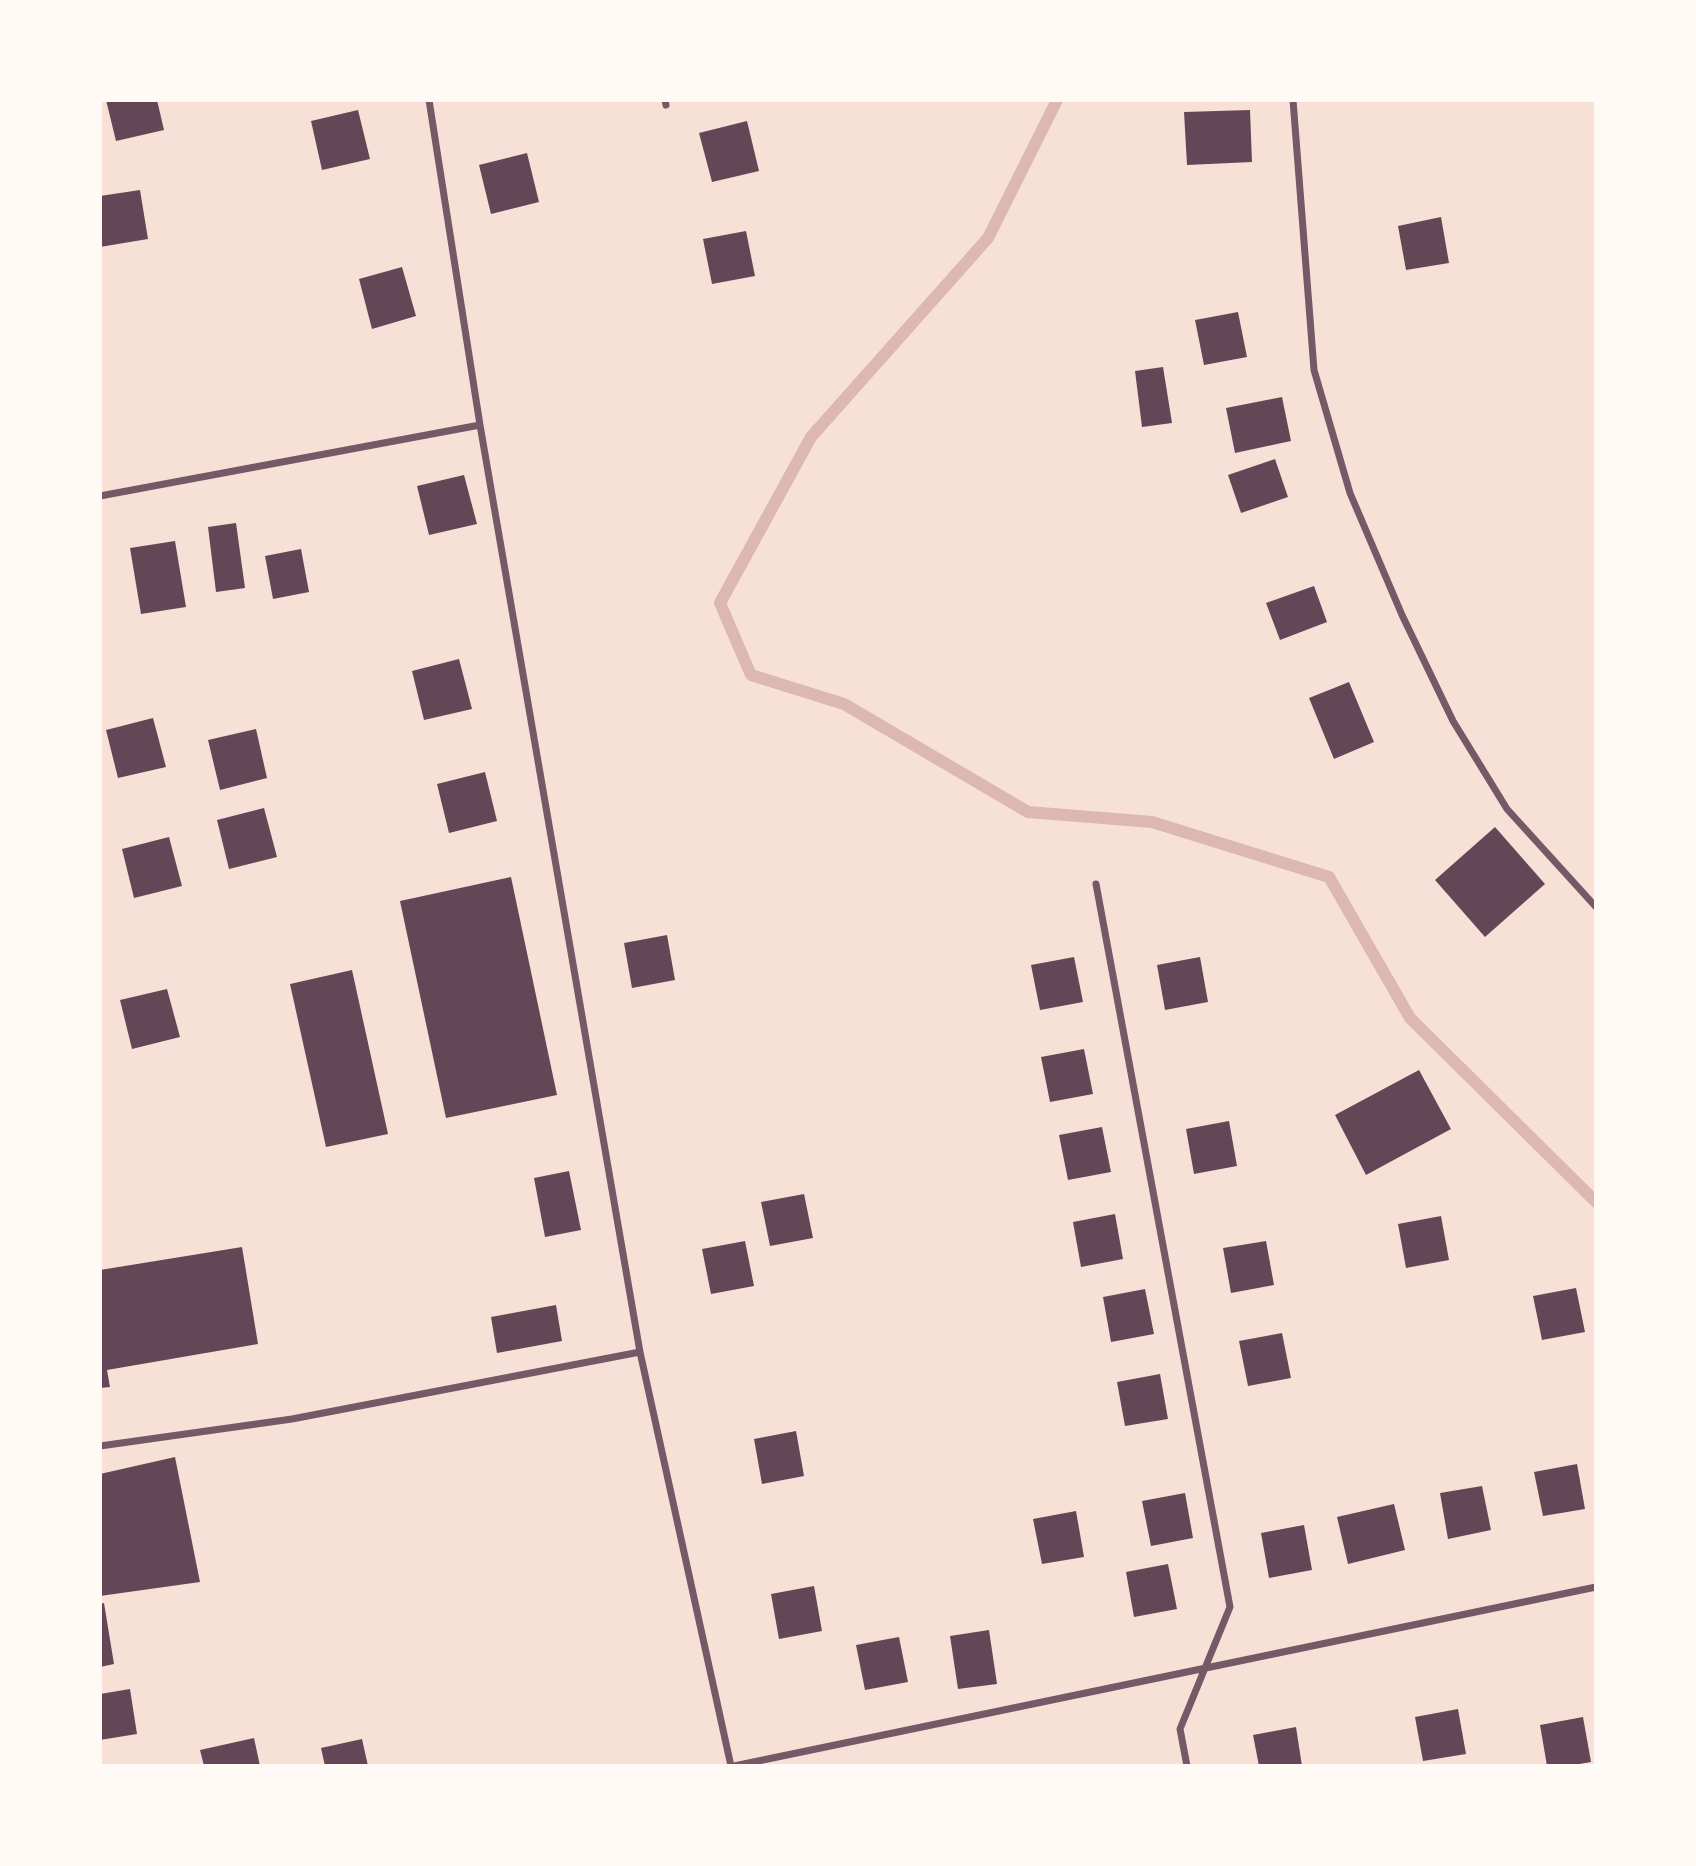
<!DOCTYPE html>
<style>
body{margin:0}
#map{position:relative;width:1696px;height:1866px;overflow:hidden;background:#f7e1d7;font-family:"Open Sans",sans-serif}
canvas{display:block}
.frame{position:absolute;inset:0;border:102px solid #fffaf5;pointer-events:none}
</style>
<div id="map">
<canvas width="1696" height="1866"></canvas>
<div class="frame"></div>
</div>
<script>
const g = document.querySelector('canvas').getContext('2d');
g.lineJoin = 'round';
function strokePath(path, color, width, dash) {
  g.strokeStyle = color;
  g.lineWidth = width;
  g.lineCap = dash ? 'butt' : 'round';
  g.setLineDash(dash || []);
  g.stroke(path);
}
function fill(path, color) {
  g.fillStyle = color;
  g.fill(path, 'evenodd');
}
const stream = new Path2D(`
 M1057,100L988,238L811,437L720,603L751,675L844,704L1028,812L1152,822L1329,877L1410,1018L1596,1202`);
const building = new Path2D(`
 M106,100H157L164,130L116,141Z
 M358,110L370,159L322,170L311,121Z
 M1250,110L1252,162L1187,165L1184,112Z
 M747,121L759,171L712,182L699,133Z
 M527,153L539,202L491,214L479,165Z
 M140,190L148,239L100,247V196Z
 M1441,217L1449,263L1406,270L1398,226Z
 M746,231L755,276L712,284L703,239Z
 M402,267L416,316L372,329L359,279Z
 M1238,312L1247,357L1204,365L1195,320Z
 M1163,367L1172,423L1142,427L1135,371Z
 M1282,397L1291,441L1235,453L1226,408Z
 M1275,459L1288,497L1241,513L1228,475Z
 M464,475L477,524L429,535L417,486Z
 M236,523L245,588L216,592L208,527Z
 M175,541L186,607L141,614L130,548Z
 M301,549L309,592L273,599L265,556Z
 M1314,586L1327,622L1280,640L1266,603Z
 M459,659L472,709L424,720L412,671Z
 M1349,682L1374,742L1334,759L1309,698Z
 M153,718L166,767L118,778L106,730Z
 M256,729L267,778L220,790L208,740Z
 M485,772L497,821L449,833L437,784Z
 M264,808L277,857L229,869L217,820Z
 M1495,827L1545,884L1485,937L1435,880Z
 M169,837L182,886L134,898L122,849Z
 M511,877L557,1095L446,1118L400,901Z
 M667,935L675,980L632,988L624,943Z
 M1074,957L1083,1002L1040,1010L1031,965Z
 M1200,957L1208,1002L1165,1010L1157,965Z
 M352,970L388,1134L326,1147L290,984Z
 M167,989L180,1037L132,1049L120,1000Z
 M1084,1049L1093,1094L1050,1102L1041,1057Z
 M1419,1070L1451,1129L1366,1175L1335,1115Z
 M1229,1121L1237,1166L1194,1174L1186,1129Z
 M1102,1127L1111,1172L1068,1180L1059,1135Z
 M569,1171L581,1230L545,1237L534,1178Z
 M804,1194L813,1238L770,1246L761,1202Z
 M1115,1214L1123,1259L1081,1267L1073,1222Z
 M1441,1216L1449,1260L1406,1268L1398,1224Z
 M745,1241L754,1286L711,1294L702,1249Z
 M1266,1241L1274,1285L1231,1293L1223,1248Z
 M242,1247L258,1344L107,1370L110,1387L100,1388V1270Z
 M1576,1288L1585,1332L1542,1340L1533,1296Z
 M1145,1289L1154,1334L1111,1342L1103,1297Z
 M556,1305L562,1341L497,1353L491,1317Z
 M1282,1333L1291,1378L1248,1386L1239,1341Z
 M1160,1374L1168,1419L1125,1426L1117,1382Z
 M796,1431L804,1476L762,1484L754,1439Z
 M175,1457L200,1582L100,1596V1474Z
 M1577,1464L1585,1509L1543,1516L1534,1472Z
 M1482,1486L1491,1530L1448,1539L1440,1493Z
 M1185,1493L1193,1538L1151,1546L1142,1501Z
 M1394,1504L1405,1550L1348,1564L1337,1517Z
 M1076,1511L1084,1557L1042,1564L1033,1519Z
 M1304,1525L1312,1570L1269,1578L1261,1533Z
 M1168,1564L1177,1609L1134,1617L1126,1572Z
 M814,1586L822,1631L779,1639L771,1594Z
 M104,1603L114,1664L100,1667V1604Z
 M989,1630L997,1684L958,1689L950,1636Z
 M899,1637L908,1682L865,1690L856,1645Z
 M130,1689L137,1734L100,1740V1694Z
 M1458,1709L1466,1754L1423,1761L1415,1717Z
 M1583,1717L1591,1762L1568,1766H1547L1540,1725Z
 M1296,1727L1302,1766H1259L1253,1735Z
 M254,1738L260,1766H204L200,1750Z
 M362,1739L368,1766H325L321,1748Z`);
const minor = new Path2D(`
 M429,100L480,425L640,1352L731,1766
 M665,100L666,105
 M1293,100L1314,370L1350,493L1402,615L1453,721L1507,809L1596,907
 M100,496L480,425
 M1096,884L1230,1607L1180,1729L1187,1766
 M100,1446L292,1419L640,1352
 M734,1766L1596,1587`);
strokePath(stream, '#dcb8b0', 12);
fill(building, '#644757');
strokePath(minor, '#755966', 7);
</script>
